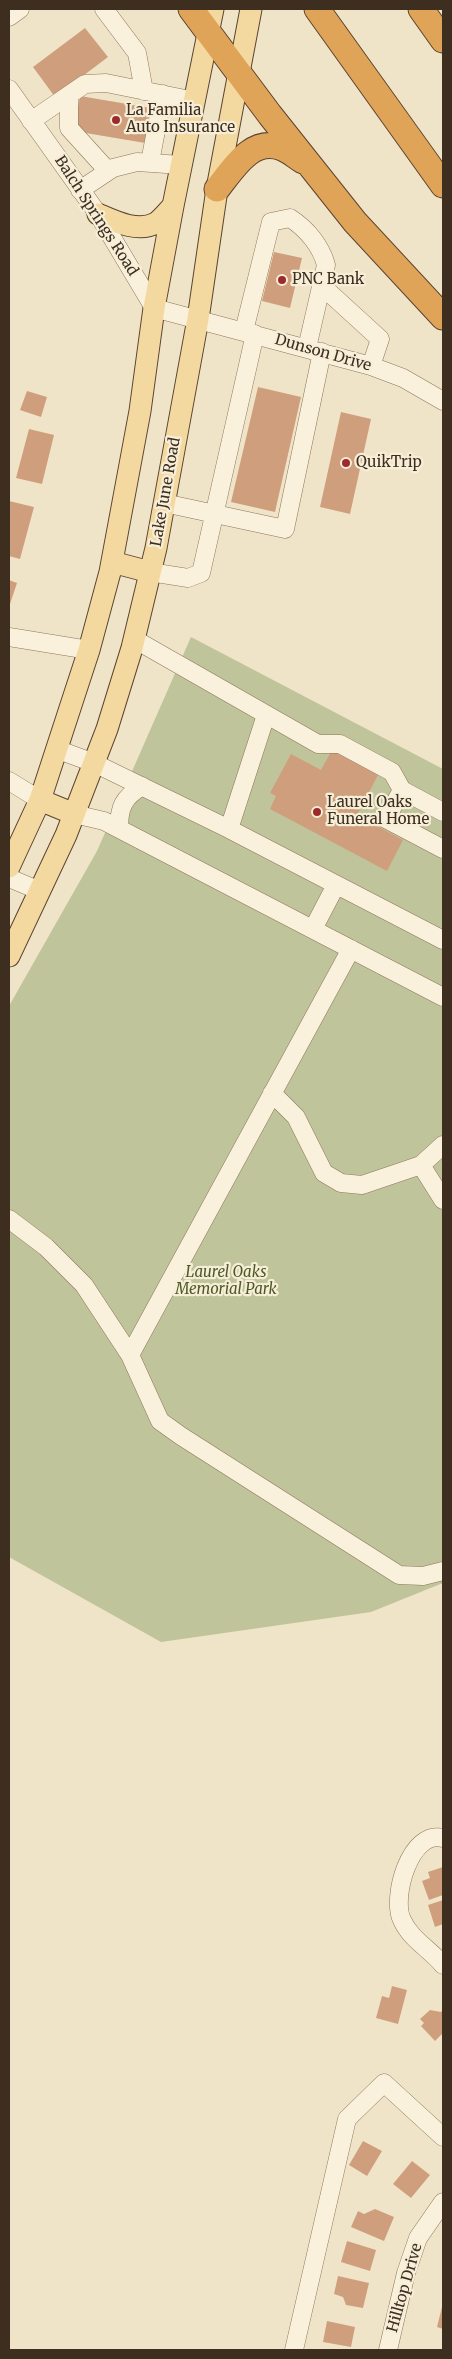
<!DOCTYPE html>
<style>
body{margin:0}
#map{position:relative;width:452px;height:2359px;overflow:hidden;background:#f0e4c8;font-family:Merriweather,serif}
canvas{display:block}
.frame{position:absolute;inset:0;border:10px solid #3d2e20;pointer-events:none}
</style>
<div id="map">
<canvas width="452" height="2359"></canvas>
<div class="frame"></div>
</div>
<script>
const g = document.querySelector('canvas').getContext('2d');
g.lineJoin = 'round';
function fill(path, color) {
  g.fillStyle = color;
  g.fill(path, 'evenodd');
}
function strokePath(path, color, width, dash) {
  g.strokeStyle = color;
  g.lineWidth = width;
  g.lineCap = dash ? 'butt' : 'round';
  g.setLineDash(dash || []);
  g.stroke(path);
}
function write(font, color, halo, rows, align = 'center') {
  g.font = font + ' Merriweather,serif';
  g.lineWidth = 4.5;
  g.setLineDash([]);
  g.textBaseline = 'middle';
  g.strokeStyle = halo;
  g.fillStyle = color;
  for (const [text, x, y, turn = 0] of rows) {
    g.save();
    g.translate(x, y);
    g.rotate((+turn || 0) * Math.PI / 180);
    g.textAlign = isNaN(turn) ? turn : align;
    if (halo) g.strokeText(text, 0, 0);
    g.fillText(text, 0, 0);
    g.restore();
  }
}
const cemetery = new Path2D(`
 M191,637L443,769V1583L371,1612L161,1642L9,1557V1006L97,851Z`);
const building = new Path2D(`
 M85,28L108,57L55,97L33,67Z
 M80,96L157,109L151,144L74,131Z
 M274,252L302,258L290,308L262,301Z
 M258,387L301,397L275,512L231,502Z
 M27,391L47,397L41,417L20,410Z
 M341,412L371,419L350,514L320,507Z
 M29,429L54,435L42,484L16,478Z
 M9,501L34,507L20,559L9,556Z
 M9,580L17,583L9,607Z
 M333,748L379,773L357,815L403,840L387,871L270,809L276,796L270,793L291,754L321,770Z
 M443,1867V1895L429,1900L422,1881L430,1878L428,1872Z
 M443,1900V1924L435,1927L428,1905Z
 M392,1986L407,1990L398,2024L376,2018L382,1996L389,1998Z
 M443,2009V2033L435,2041L421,2026L424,2023L420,2019L430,2010L441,2012Z
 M363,2141L382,2151L367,2176L349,2165Z
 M412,2161L430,2175L411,2198L393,2184Z
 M375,2209L394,2217L384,2241L351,2227L358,2211L364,2214Z
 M347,2241L376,2250L370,2271L341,2262Z
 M338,2276L369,2283L363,2308L346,2305L343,2297L334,2294Z
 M443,2303V2329L437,2327Z
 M327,2321L355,2327L351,2347L323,2342Z`);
const minor = new Path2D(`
 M104,9L137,53L144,91
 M9,17L20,9
 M9,89L98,214L154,308L371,366L403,378L443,401
 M69,95V128L108,171
 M31,121L85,84L106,83L195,101
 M150,162L163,94
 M80,190L113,168L137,162L181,165
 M322,286L380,339L371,366
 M244,331L271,222L290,218C307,229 321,246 326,265L307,348
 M164,503L285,529L322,352
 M150,572L188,578L201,573L255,334
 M9,637L89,650
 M134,639L318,744H340L392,772L402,790L443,812
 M56,749L94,763L229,829L443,940
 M9,781L40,800
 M402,790L386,819L443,849
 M74,814L104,821L443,997
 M119,829C119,807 123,798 142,786
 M229,829L266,715
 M9,878L40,891
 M313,929L336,885
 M272,1093L296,1117L324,1173L341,1183L362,1185L421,1165L443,1200
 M421,1165L443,1145
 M9,1219L46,1247L84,1285L130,1355L351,949
 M130,1355L160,1421L181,1436L399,1575L423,1576L443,1571
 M443,1838C410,1829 391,1898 402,1920C411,1940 430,1949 443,1965
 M294,2350L347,2119L384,2083L443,2137
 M388,2350L406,2273L418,2238L443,2202`);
const major = new Path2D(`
 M98,214C114,221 138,233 156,223C162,219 168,211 173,206
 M112,562L150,572
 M40,800L74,814
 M9,867L40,800L89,650L110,572L140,411L154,308L173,206L213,9
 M9,956L66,835L107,729L132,648L156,548L198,319L217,189L251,9`);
const highway = new Path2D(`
 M191,9L270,115L355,222L443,317
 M317,9L443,185
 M421,9L443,40
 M217,189C233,169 252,136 282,148C290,151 296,157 303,161`);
const markers = [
 [116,120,5,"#9e2a2b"],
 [282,280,5,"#9e2a2b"],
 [346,463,5,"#9e2a2b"],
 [317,812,5,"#9e2a2b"]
];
const poiNames = [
 ["La Familia",126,111],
 ["Auto Insurance",126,128],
 ["PNC Bank",292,280],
 ["QuikTrip",356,463],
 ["Laurel Oaks",327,803],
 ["Funeral Home",327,820]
];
const streetNames = [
 ["Balch Springs Road",96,216,57],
 ["Dunson Drive",323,353,16],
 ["Lake June Road",166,492,-80],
 ["Hilltop Drive",405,2288,-74]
];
const parkNames = [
 ["Laurel Oaks",226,1273],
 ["Memorial Park",226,1290]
];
fill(cemetery, '#bfc49a');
fill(building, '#cf9f7d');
strokePath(minor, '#8d765c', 19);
strokePath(major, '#5b4430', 23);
strokePath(highway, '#5b4430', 27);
strokePath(minor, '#faf1dc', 18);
strokePath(major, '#f3d9a0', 21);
strokePath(highway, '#e0a458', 25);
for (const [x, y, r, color] of markers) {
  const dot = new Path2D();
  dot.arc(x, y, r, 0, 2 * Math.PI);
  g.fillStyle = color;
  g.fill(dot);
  strokePath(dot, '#f7eed8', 2);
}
write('15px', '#3d2e20', '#f7eed8', poiNames, 'left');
write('15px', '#3d2e20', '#f7eed8', streetNames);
write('italic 15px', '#4d5a26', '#f7eed8', parkNames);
</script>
